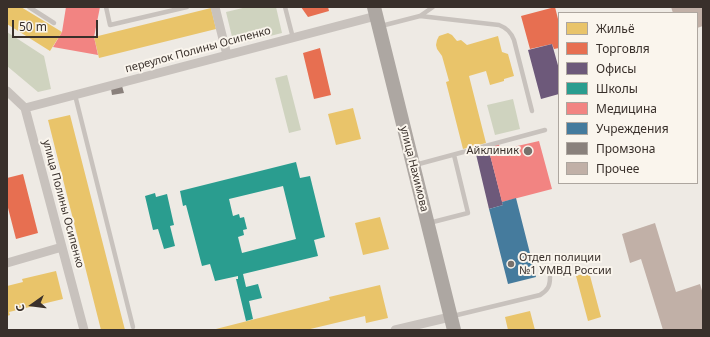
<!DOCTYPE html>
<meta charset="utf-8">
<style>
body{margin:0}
#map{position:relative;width:710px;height:337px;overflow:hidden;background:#eeeae4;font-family:"Noto Sans",sans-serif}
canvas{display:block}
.frame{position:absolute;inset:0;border:8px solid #39302b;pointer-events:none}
.legend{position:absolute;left:558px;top:12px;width:140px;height:172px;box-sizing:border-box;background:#faf5ed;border:1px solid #ada69f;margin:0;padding:5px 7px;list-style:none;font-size:12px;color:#39302b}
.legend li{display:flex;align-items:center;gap:8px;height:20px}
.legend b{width:20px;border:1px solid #ada69f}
.north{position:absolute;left:12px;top:285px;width:40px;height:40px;-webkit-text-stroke:3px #faf5ed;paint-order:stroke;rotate:256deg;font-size:11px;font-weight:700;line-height:16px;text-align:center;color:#39302b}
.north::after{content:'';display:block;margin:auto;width:14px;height:18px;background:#39302b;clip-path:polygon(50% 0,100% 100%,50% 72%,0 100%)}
.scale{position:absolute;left:12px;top:20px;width:86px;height:18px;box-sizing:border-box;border:2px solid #39302b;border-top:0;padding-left:5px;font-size:12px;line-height:14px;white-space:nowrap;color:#39302b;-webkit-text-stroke:3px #faf5ed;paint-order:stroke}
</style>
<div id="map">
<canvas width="710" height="337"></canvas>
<div class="frame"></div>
<ul class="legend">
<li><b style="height:11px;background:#e9c46a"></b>Жильё</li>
<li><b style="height:11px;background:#e76f51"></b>Торговля</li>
<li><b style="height:11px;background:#6d597a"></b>Офисы</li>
<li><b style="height:11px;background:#2a9d8f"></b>Школы</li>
<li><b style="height:11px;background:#f28482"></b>Медицина</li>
<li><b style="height:11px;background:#457b9d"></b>Учреждения</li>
<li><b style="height:11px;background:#8a817c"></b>Промзона</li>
<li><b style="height:11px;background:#c1b0a7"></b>Прочее</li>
</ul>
<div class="north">С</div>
<div class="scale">50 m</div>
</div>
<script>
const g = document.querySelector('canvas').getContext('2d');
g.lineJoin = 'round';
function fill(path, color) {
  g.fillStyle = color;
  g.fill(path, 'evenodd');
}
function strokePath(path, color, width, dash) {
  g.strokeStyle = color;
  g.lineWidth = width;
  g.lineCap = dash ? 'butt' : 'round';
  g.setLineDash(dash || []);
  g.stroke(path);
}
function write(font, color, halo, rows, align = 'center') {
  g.font = font + ' "Noto Sans",sans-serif';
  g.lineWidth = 4;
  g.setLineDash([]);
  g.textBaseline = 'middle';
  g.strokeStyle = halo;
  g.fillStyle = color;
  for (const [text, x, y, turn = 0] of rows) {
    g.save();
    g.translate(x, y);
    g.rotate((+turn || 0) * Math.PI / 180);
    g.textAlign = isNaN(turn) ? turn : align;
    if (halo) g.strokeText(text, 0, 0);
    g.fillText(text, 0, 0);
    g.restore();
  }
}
const green = new Path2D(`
 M247,7H276L282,33L234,45L226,12Z
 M7,32L44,56L51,89L38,92L7,66Z
 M287,75L301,130L289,133L275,78Z
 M513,99L520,129L495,135L487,105Z`);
const homes = new Path2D(`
 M7,7H21L62,32L50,51L7,24Z
 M211,8L216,29L99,58L94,37Z
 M448,33L452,35L457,41L461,40L467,45L498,36L502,52L508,54L514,76L504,79V81L490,85L486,71L469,76L486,143L463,149L446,82L449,81L442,56L437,49L436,45L437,40L439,36Z
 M353,108L361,139L336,145L328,114Z
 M70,115L125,330H101L48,120Z
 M380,217L389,249L363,255L355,223Z
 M56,271L63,299L9,312L10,315L7,316V286L23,282L22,279Z
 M589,272L601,317L588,321L576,276Z
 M380,285L388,318L366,323L365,316L306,330H212L330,300L329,297Z
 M530,311L535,330H508L505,317Z`);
const shops = new Path2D(`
 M301,7H328L329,11L308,17Z
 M555,7L559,23V48L554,49L552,44L530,49L521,16Z
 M320,48L331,95L314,99L303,53Z
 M23,174L38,233L16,239L7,204V178Z`);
const offices = new Path2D(`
 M552,44L559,69V94L541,99L528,50Z
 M488,147L503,205L489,209L475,150Z`);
const schools = new Path2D(`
 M296,162L300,178L310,176L325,237L314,240L318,256L243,274L246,287L258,284L262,298L249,301L253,319L246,321L236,279H238V276L215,281L210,264L202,266L186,205L183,206L180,191ZM283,186L296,239L242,253L238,237L244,235L243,230L247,229L244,217L240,218L239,214L233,216L229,199Z
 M155,193L156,197L167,194L174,225L170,226L175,246L164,249L158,229L153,230L145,196Z`);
const health = new Path2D(`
 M66,7H100L94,37L98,55L53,47L62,32Z
 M539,141L552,189L502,202L488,147L499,144L500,150Z`);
const public = new Path2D(`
 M516,198L536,277L508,284L489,209L503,205L502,202Z`);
const industry = new Path2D(`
 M122,86L124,93L112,95L111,89Z`);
const building = new Path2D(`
 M671,7H703V26L697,28V13H673Z
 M655,223L676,292L700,284L703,294V330H663L641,259L630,263L622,234Z`);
const lane = new Path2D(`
 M29,7L54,23
 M106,7L110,25L187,7
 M285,7L293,38
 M420,16L499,25C507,28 511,32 514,40L532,111
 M381,26L420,16L433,7
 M75,95L133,327
 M415,165L545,130
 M429,223L468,213L454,155
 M453,316L540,295C548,290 550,286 550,277`);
const street = new Path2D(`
 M215,7L227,55
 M7,91L25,108L84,330
 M25,108L376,16
 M7,263L62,247
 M395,330L450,317`);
const primary = new Path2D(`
 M374,7L454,330`);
const markers = [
 [528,151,5,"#78716c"],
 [511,264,4,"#78716c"]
];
const streetNames = [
 ["переулок Полины Осипенко",198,50,-15],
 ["улица Нахимова",414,169,76],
 ["улица Полины Осипенко",63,204,75]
];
const poiNames = [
 ["Айклиник",519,151],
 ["Отдел полиции",519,258,"left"],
 ["№1 УМВД России",519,271,"left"]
];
fill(green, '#cfd3bf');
fill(homes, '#e9c46a');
fill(shops, '#e76f51');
fill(offices, '#6d597a');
fill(schools, '#2a9d8f');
fill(health, '#f28482');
fill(public, '#457b9d');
fill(industry, '#8a817c');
fill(building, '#c1b0a7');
strokePath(lane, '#c8c2bd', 4.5);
strokePath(street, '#c8c2bd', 9);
strokePath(primary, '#ada7a2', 14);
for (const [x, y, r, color] of markers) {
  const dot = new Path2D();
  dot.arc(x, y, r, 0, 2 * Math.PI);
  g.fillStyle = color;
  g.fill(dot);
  strokePath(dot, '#faf5ed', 1.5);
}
write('11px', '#39302b', '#faf5ed', streetNames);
write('11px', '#39302b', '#faf5ed', poiNames, 'right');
</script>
